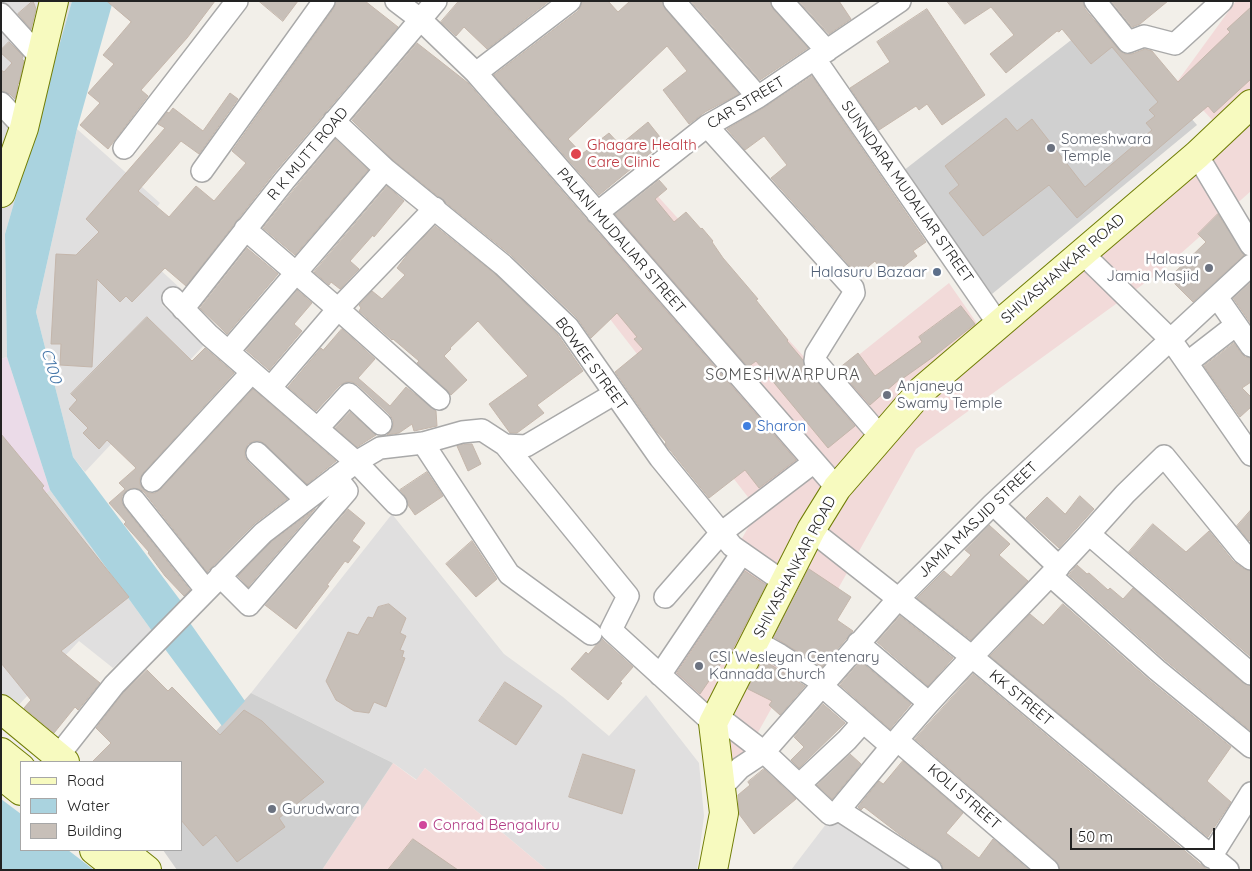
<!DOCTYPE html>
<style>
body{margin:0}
#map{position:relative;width:1252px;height:871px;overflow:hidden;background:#f2efe9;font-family:Quicksand,sans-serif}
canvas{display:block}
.frame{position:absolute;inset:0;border:2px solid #222;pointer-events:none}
.legend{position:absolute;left:20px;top:761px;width:162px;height:90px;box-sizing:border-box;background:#fff;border:1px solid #a7a7a7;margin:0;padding:6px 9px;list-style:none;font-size:15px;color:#222}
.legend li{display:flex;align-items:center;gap:10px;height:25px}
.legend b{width:25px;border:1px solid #a7a7a7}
.scale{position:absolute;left:1070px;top:828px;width:145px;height:22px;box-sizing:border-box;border:2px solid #222;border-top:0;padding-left:6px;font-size:15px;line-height:18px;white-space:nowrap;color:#222;-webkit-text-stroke:4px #fff;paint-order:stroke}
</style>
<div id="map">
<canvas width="1252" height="871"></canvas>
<div class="frame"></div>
<ul class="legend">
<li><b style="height:6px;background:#f7fabf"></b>Road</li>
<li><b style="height:14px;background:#aad3df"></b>Water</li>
<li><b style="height:14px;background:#c7bfb8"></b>Building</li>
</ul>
<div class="scale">50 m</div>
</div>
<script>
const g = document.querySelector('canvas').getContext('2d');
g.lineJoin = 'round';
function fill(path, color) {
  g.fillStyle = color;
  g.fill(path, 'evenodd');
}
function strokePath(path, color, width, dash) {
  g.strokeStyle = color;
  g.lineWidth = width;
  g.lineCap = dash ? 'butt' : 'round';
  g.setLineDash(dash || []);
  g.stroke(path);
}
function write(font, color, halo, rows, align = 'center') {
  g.font = font + ' Quicksand,sans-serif';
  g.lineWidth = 5;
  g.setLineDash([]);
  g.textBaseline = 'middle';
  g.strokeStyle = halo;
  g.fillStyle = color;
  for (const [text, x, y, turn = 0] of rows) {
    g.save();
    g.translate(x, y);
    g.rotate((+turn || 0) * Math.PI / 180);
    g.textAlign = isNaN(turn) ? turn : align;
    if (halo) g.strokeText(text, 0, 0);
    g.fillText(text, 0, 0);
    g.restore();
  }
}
const residential = new Path2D(`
 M1,1H72L5,234L7,357L1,359Z
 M77,129L160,203L129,241L181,289L162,305L205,344L85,472L73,457L36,312Z
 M50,490L152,631L113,668L79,641L13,711L1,700V528Z
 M392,514L504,654L563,697L609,736L646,695L699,763L704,816L697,870H547L425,768L417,780L393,763L251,693Z
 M836,811L923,870H791Z`);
const commercial = new Path2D(`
 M1236,1H1251V89L1215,123L1177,82Z
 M1251,114V191L1160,272L916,449L737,770L661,682L758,510L565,261L653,191L826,381L949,283L994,348Z
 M393,763L416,780L425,768L547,870H322Z`);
const industrial = new Path2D(`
 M7,357L50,490L1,528V359Z`);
const religious = new Path2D(`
 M1102,16L1197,125L992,294L903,171Z
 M251,693L393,763L322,870H177L163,850H181V769Z`);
const water = new Path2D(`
 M72,1H113L77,129L36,312L73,457L183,604L152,631L50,490L7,357L5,234Z
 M188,620L245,701L222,726L162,645Z
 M1,799L21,814V850H68L94,870H1Z`);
const building = new Path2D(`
 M33,1L36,9L31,29L18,14Z
 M107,1H215L187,38L141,90L148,96L108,149L80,125L100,103L88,93L114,64L103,55L131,22Z
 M259,1H298L283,21Z
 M336,1H365L398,27L274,173L186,286L165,268L132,302L126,296L120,302L97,279L92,367L60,365L61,344H51L56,254L76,255L99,232L86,219L165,128L158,124L167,112L169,113L173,108L203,131L230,93L238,99L199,154L181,141L138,191L169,217L196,186L214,201L246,163L232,151L334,8Z
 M459,1H549L487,49L464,27L456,36L441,22Z
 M582,1H608L618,12L630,1H662L665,9L739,94L705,112L689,124L663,90L687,71L667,46L568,139L582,154L609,133L620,145L648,122L664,142L599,195L494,75L578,11L581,6Z
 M691,1H770L773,9L808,48L760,80Z
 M799,1H839L851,19L829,34Z
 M947,1H1083L1085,9L1119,50L1125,54H1132L1145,49L1152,51L1178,82L1230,32L1227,29L1251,7V79L1214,113L1208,106L1077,218L1049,185L983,236L949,193L959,185L945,166L1006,118L1017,131L1032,119L1085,187L1152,130L1146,123L1155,116L1149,110L1158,102L1112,47L1091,64L1062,29L1059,32L1057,31L1006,73L990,54L1014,35L991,7L965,24Z
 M1111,1H1168L1140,24L1132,27Z
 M927,9L985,95L942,125L927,104L919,110L916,106L879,130L850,88L890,62L877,42Z
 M9,42L23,56L22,59L24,61L19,83L17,85L18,86L15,99L10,94L1,91V70L4,72L12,63L1,53V50Z
 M417,43L468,83L796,460L759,488L745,470L709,498L670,450L665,444L666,442L657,432L615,372L643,349L634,339L637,337L617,313L591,338L577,318L512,256L393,160L352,120Z
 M812,76L926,242L913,251L917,256L888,279L875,261L858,275L771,178L787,165L764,136L745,150L727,129L765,107Z
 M335,139L368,170L295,255L263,228Z
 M659,180L667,189L655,199L674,222L686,212L701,229L702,228L713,241L712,242L723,258L758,299L756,300L788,340L787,341L803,360L806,369L855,426L828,448L756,361L748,367L615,214Z
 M387,186L404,201L374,237L373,235L350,261L359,269L340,289L331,282L329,285L314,272Z
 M1218,214L1244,255L1193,302L1169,278L1206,242L1198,234Z
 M435,226L495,274L558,335L583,371L537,405L544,413L517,433H510L489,404L528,376L478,321L450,348L451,349L444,356L467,380L451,395L447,390L417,363L419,361L393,339L392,340L359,311L361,308L359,305L372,291L382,299L405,275L397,268L407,255Z
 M247,248L278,274L227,334L200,308Z
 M1251,282V324L1233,298Z
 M297,290L312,303L294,324L302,331L269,370L246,350Z
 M961,306L975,324L933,357L902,379L901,378L870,405L838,369L858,353L875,376L922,342L919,337Z
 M147,317L192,361L205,348L234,373L143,473L140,478V484L144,490L150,493H155L161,489L253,389L336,461L307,484L265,444L260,441H254L248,444L245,450V457L248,462L287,499L254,524L207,572L144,492L139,489L133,488L126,491L122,496V502L124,507L190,590L184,596L165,576L148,553L149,552L124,524L126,522L109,503L125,489L119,483L136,468L107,440L99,449L83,433L88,428L69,409L77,400L71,394Z
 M342,329L375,359L358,378L390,406L406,387L436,411L437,426L414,431L412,424L399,433L387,435L390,432L393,426V420L390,415L358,385L352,382H346L340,385L316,411L288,387L321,348L323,350Z
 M1234,343L1241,353L1245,357L1251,358V382L1242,388L1251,397V407L1240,417L1204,366Z
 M350,412L376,435L357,447L335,428Z
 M1,434L44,486L42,488L129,597L61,651L100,683L78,710L75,707L54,733L24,708L31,700L1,663Z
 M464,444H472L481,464L468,471L457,446Z
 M427,472L443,496L415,515L408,505L405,496L400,490Z
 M1080,496L1094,509L1059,548L1026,518L1047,497L1065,514Z
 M315,509L248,587L238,576L271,542Z
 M348,509L365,523L352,541L360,547L348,563L345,561L327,585L329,586L296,629L265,605Z
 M1251,510V539L1249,541L1237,526Z
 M1153,524L1186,552L1209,531L1233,561L1244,569L1251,571V657L1129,552Z
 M989,525L1010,544L999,555L1028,581L971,640L917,598L944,571L951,577L971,555L965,550Z
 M472,541L497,579L476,597L446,564Z
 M1077,565L1087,574L1089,573L1108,590L1110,588L1123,599L1133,588L1243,683L1251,686V731L1165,660L1069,575Z
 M809,569L851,597L837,620L853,631L822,667L774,637Z
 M745,571L766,585L727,660L724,659L700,694L677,673Z
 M389,604L406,618L400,633L406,636L400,650L404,651L402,657L405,658L386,707L374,702L369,713L354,711L336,700L326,681L348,632L358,635L368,617L373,618L378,607Z
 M1063,604L1149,680L1231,747L1207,781L1231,802L1208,837L990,656L1030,614L1043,625Z
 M900,616L953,658L928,686L877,642Z
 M602,639L633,667L620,682L622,683L608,700L571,669L586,652L588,654Z
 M763,660L805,686L780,715L769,705L772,701L748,689Z
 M860,661L911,704L890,729L840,685Z
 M147,670L168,691L172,687L220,735L244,710L262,721L324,782L279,818L285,827L237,862L216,835L203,846L181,820V762H92L111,743L96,728L123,693Z
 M973,674L1204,867L1208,870H1060L1056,861L915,739Z
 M505,682L542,706L516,745L479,721Z
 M823,704L845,723L799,768L791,760L804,747L794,737Z
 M583,754L635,770L622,814L569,797Z
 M850,754L861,764L832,799L817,785Z
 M903,761L963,813L946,833L979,858L993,839L1029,870H943L942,864L938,860L899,834L864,807L861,810L858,807L879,781L883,784Z
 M764,769L796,799L754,834L739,814L738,795L750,785L748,782Z
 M413,839L458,870H388Z`);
const street = new Path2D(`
 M396,1L421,20L476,73L837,488
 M674,1L758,97
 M782,1L827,51
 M1095,1L1128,42L1144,36L1175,44L1222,1
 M1,14L41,58
 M815,59L999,325
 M476,73L570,1
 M1,103L24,128
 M334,121L385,169L503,265L568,327L660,458L732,546L785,583
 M707,126L853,288L854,293L816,354L815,361L881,437
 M124,148L237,1
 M1197,155L1251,245
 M202,171L324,1
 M597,213L707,126L758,97L900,1
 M245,229L338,309L439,399
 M1082,253L1171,340L1251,455
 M1217,297L1251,346
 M183,309L284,181L436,1
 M229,351L385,169
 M1187,363L1236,325
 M271,387L338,309L435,208
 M318,428L349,394L381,424
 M423,443L509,574L591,634
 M505,445L628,596L611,630L713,723
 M257,453L306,500
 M152,481L252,372
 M134,500L206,590
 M396,504L356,462L380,448L423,443L462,432L482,430L505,445L526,446L614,394
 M993,504L1059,567
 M811,530L971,656L1228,870
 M1089,534L1125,494L1164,456L1243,553L1251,559
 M220,576L249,605L347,491L336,477
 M1051,576L1157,670L1251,747
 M665,597L721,533L814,462
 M755,641L780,655L825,684
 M858,643L929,703C981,645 1037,591 1089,534L1251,674
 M660,675L742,553
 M822,686L891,746
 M716,715L764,752L830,814L839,810L897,740L1048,870
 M897,740L929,703
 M58,756L114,685L263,533L356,462L209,335L173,298
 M799,785L847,740L863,722
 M720,789L740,768L764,752L898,599L993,504L1251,265
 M839,810L931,870
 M1211,857L1251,793`);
const secondary = new Path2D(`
 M1,193L24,128L54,1
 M1,709L65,762
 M1,752L21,768
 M1,775L21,791
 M94,850L119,870
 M122,850L147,870
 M713,870L724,813L713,723L811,530L837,488L921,391L1197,155L1251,104`);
const markers = [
 [1051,148,5,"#6b7280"],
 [576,154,6,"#e0444e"],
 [1209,268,5,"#6b7280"],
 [937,272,5,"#5c6f8a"],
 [887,395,5,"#6b7280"],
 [747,426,5,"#3f7fe0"],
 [699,666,5,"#6b7280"],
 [272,809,5,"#6b7280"],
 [423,825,5,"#d1479c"]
];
const streetNames = [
 ["CAR STREET",746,103,-31],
 ["R K MUTT ROAD",308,154,-50],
 ["SUNNDARA MUDALIAR STREET",907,192,55],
 ["PALANI MUDALIAR STREET",621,241,49],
 ["SHIVASHANKAR ROAD",1063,269,-41],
 ["BOWEE STREET",591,364,54],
 ["JAMIA MASJID STREET",978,520,-44],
 ["SHIVASHANKAR ROAD",795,567,-62],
 ["KK STREET",1021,698,40],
 ["KOLI STREET",964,797,41]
];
const worshipNames = [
 ["Someshwara",1061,139],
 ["Temple",1061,156],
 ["Halasur",1199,259,"right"],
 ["Jamia Masjid",1199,276,"right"],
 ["Anjaneya",897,386],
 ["Swamy Temple",897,403],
 ["CSI Wesleyan Centenary",709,657],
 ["Kannada Church",709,674],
 ["Gurudwara",282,809]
];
const healthNames = [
 ["Ghagare Health",587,145],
 ["Care Clinic",587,162]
];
const serviceNames = [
 ["Halasuru Bazaar",927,272]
];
const shopNames = [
 ["Sharon",757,426]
];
const hotelNames = [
 ["Conrad Bengaluru",433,825]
];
const waterNames = [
 ["C100",51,366,73]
];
const neighbourhoodNames = [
 ["SOMESHWARPURA",783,375]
];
fill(residential, '#e0dfdf');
fill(commercial, '#f2dad9');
fill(industrial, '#ebdbe8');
fill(religious, '#d0d0d0');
fill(water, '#aad3df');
fill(building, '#c7bfb8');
strokePath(building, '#c4b6ab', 1);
strokePath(street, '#a9a9a9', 24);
strokePath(secondary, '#707d05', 30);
strokePath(street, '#fff', 21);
strokePath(secondary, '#f7fabf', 28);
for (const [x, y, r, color] of markers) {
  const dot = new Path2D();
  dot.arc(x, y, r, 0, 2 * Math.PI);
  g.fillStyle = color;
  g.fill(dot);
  strokePath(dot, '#fff', 2);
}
write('15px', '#222', '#fff', streetNames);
write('15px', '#5b616d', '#fff', worshipNames, 'left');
write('15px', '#be3a42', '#fff', healthNames, 'left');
write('15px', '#4e5e75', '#fff', serviceNames, 'right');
write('15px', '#366cbe', '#fff', shopNames, 'left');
write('15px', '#b23c85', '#fff', hotelNames, 'left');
write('italic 16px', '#4a7aab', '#fff', waterNames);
g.letterSpacing = '1px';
write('16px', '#555', '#fff', neighbourhoodNames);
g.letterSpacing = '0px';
</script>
